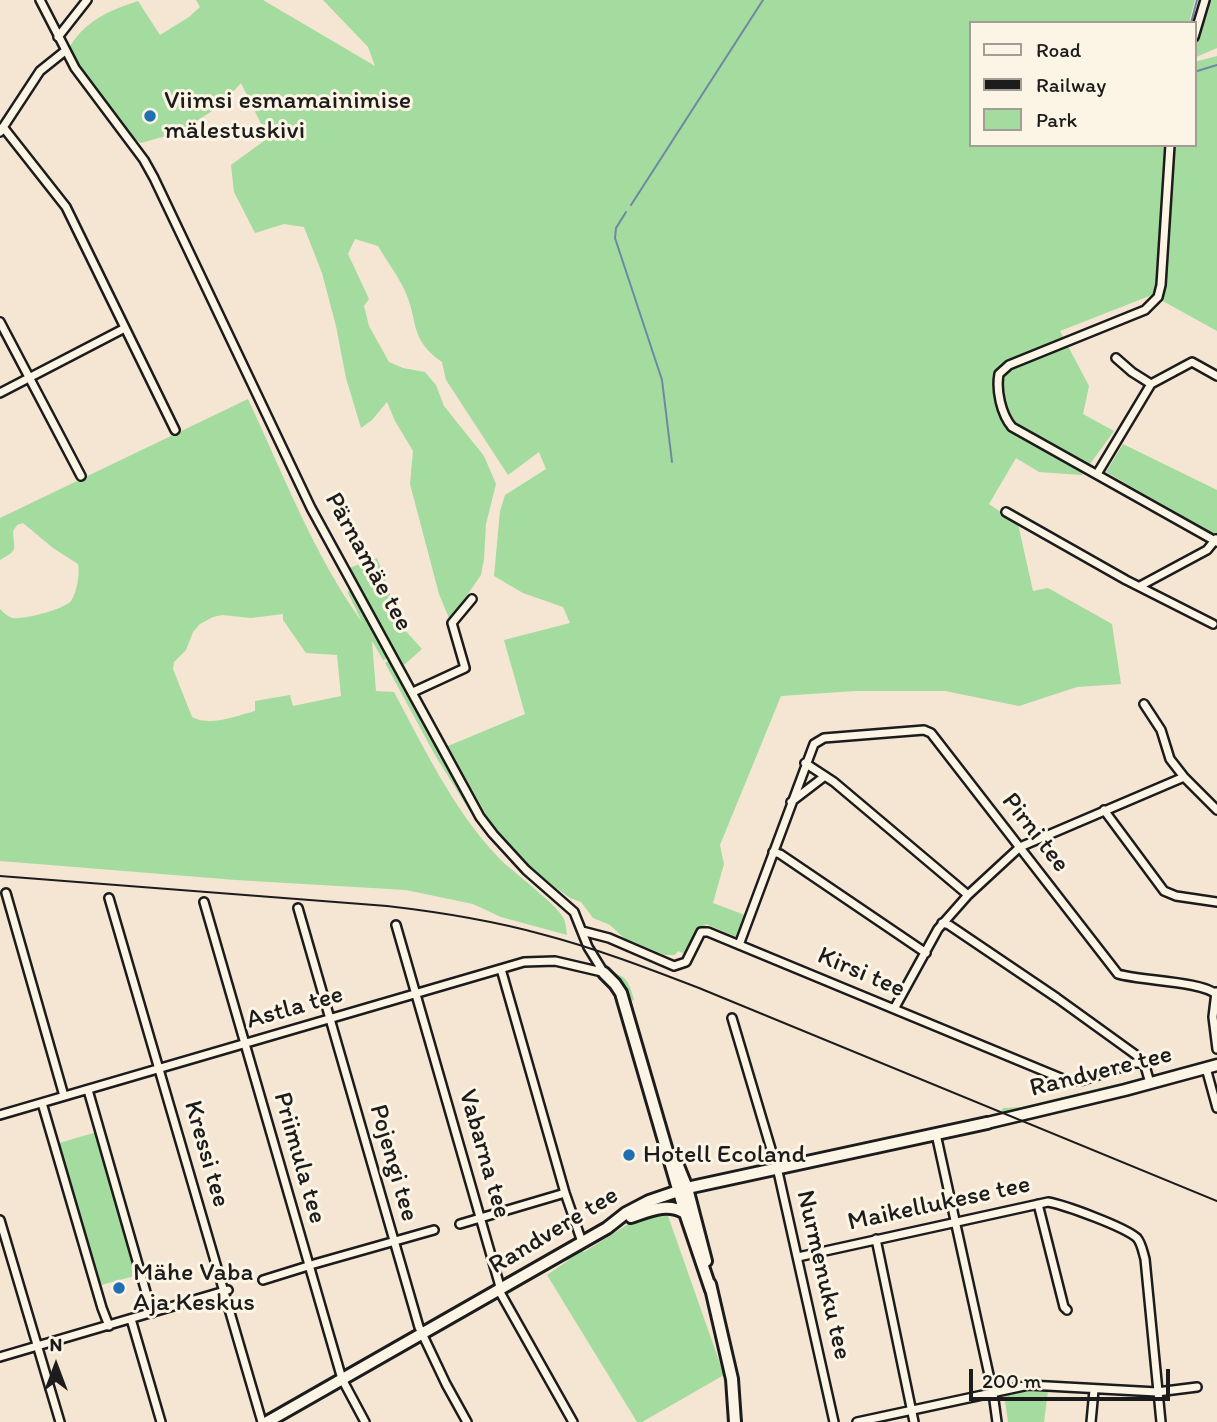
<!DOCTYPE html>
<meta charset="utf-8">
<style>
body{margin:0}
#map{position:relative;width:1217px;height:1422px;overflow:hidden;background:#f5e5d3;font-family:Itim,sans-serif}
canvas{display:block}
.legend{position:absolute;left:969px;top:21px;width:228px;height:126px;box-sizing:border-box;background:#fcf5e5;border:2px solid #a29e95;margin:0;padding:9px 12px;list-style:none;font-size:21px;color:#1c1c1c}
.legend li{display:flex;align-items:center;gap:14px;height:35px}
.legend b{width:35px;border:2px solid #a29e95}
.north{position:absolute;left:21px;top:1331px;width:70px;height:70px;-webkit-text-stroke:5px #fcf5e5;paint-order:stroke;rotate:0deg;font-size:19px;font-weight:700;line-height:28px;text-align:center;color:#1c1c1c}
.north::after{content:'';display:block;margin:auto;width:24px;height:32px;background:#1c1c1c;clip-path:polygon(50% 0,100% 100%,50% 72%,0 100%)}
.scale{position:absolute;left:969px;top:1369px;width:201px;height:32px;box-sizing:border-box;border:4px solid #1c1c1c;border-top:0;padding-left:9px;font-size:21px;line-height:24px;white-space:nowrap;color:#1c1c1c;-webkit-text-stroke:5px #fcf5e5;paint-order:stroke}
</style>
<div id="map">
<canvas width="1217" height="1422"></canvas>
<ul class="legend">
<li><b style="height:9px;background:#fcf5e5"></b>Road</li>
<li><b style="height:9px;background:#1c1c1c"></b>Railway</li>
<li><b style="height:19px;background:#a4db9f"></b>Park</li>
</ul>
<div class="north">N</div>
<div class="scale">200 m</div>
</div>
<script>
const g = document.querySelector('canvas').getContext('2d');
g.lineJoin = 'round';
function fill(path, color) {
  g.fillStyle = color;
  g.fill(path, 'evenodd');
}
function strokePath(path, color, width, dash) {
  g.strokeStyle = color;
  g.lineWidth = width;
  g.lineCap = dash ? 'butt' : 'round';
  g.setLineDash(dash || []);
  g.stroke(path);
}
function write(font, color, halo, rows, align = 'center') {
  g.font = font + ' Itim,sans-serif';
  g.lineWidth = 6;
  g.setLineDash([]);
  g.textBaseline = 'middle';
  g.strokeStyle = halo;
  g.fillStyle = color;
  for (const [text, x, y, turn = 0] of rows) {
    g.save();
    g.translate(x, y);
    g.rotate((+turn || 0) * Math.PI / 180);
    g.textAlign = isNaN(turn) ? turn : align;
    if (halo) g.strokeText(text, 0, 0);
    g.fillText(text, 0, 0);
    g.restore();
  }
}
const green = new Path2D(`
 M196,0H263L375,66L368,47L323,0H1195L1189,23H970V145H1194V62L1217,56V331L1152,295L1060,331L1089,386L1083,414L1114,431L1082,475L1039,472L1016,458L989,504L1018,524L1033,591L1048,588L1112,624L1121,684L1077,687L1019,706L945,691H855L781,696L720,845L724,864L713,903L745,915L736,937L706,924L687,955L678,951L675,955H665L624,938L610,925L593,918L581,902L570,898L555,887L525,862L493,827L448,746L525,714L504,640L570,623L563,607L523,593L494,576L500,511L505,495L546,469L539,452L508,475L446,380L442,362C408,339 419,319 404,289C397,274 386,260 378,246L355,239L348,254L369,299L364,306L369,326L389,362L403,368L425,372L436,385L444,406L484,456L496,484L486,524L484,559L481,575L461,604L449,618L439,594L410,484L413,451L395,421L387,402L372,420L361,428L346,378L336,326L322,273L304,227L284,224L255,233L234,192L231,165L268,138L241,83L221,105L180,132L141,143L133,138L68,50C84,21 108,11 138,1L160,35L189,17L200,7Z
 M1208,0H1217V48L1194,58V48Z
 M248,399C283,474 314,555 362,622L347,591L351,592L389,658L383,660L372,641L376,691L394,692C424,748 453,809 497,856C512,872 556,903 564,919C566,924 566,929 567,935L501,917L473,904L406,890L236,880L0,861V609C4,613 8,617 13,618C23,620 65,609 71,601C77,592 80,574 78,564L53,548L23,523L17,525L13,531C14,551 19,549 0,560V518ZM283,614V620L306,653L337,655L341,696L293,706L290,695L255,701V711C236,716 210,727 192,717L173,669L174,662L186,650L193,632L200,624L213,617L222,615L251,618Z
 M1123,444L1217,490V536L1106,472Z
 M377,558L402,627L422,649L404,665L349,568Z
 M390,660L435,740L473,816L436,757L385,663Z
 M604,967C625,980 627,973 634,1000L628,1002Z
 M1146,1077L1145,1081L1009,1115L1001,1111L1003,1108L1021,1107Z
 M97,1132L138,1275L101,1285L59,1143Z
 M667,1213L724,1375L642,1422H637L547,1275L569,1260L559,1262L504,1297V1293L580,1249L584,1252L633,1221Z
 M1019,1390L1048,1391L1044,1422H1008L1004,1394Z`);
const stream = new Path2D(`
 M1191,23L1197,0
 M1194,72L1217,65
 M631,205L763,0
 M626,212L616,228L615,238L662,380L672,462
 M1154,1076L1214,1060`);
const minor = new Path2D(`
 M40,0L75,68L144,160L154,178L311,508L480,817L493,834L526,870L574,912L588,947L604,973
 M58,37L87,0
 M1194,37L1205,0
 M3,127L66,207L175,430
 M0,132L40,71L65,51
 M1170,145L1161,285L1158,297L1145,310L1009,365L999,374C996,390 1001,414 1012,427L1217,542
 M0,322L81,476
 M1116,358L1132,372L1151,384
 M0,393L125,328
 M1097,474L1151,384L1192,362L1217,376
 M1006,512L1126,580L1213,624
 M1140,586L1207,550L1216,539
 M413,692L465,668L452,623L472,599
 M1144,704L1161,730L1170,759L1184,777L1217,810
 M805,763L834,782L968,895
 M791,802L825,776
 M1104,810L1164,891L1176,896L1217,902
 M773,852L780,854L926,953
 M6,893L64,1096
 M109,898L262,1422
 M204,902L342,1379L365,1422
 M298,908L419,1327L446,1384L467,1422
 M942,923L949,925L1057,998L1136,1055L1145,1066L1150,1083
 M396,925L499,1283L501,1294L573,1422
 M582,931L609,938L674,966L686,962L701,932H708L1068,1081H1080L1134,1063H1143
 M739,945L814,744L824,738L924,730L931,733L1118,974C1141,981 1203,981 1217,995
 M501,969L565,1193L582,1242
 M1216,992L1213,1017L1217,1049
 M894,1009L938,929L968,895L1020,847L1184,777
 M732,1018L779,1176L834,1422
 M1206,1068L1217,1108
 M88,1090L152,1313
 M42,1103L102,1308L109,1326
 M0,1115L524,962L555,961L602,972
 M936,1134L993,1393L997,1422
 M1038,1204L1064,1307L1067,1310
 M0,1220L60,1422
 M460,1224L565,1193
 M876,1239L914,1422
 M798,1257L1048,1202C1065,1205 1125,1227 1137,1238C1142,1244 1143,1253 1145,1259L1161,1422
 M314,1264L434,1230
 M263,1280L308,1266
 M131,1319L161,1422
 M0,1357L228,1290
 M857,1422L1029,1385L1157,1392L1197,1387
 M1091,1422L1094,1390`);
const tertiary = new Path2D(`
 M987,1123L1125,1090L1217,1065`);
const secondary = new Path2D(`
 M604,973L615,984L621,993L685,1213L711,1290
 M674,1156L687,1188L706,1261
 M631,1217C649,1211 667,1202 685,1213
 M710,1284L732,1379L735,1422
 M267,1422L607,1228L626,1213L649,1201L687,1188L987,1123`);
const rail = new Path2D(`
 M0,876L387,906C439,912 490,920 541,934C595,948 647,968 699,988L1217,1201`);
const markers = [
 [150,116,7,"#1f6fb2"],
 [629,1155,7,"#1f6fb2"],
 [119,1288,7,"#1f6fb2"]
];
const poiNames = [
 ["Viimsi esmamainimise",164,101],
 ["mälestuskivi",164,131],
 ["Hotell Ecoland",643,1155],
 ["Mähe Vaba",133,1273],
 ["Aja Keskus",133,1303]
];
const streetNames = [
 ["Pärnamäe tee",368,562,61],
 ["Pirni tee",1035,833,52],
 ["Kirsi tee",861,973,23],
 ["Astla tee",295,1008,-16],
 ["Randvere tee",1101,1072,-14],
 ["Kressi tee",206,1154,74],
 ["Vabarna tee",484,1154,74],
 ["Priimula tee",299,1158,74],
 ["Pojengi tee",393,1163,74],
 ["Maikellukese tee",939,1204,-12],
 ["Randvere tee",554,1231,-31],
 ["Nurmenuku tee",823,1275,77]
];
fill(green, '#a4db9f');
strokePath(stream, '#6e88a4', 2);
strokePath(minor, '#1c1c1c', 12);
strokePath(tertiary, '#1c1c1c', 15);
strokePath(secondary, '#1c1c1c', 16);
strokePath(minor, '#fcf5e5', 7);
strokePath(tertiary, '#fcf5e5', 10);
strokePath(secondary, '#fcf5e5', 10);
strokePath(rail, '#1c1c1c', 2);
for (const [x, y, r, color] of markers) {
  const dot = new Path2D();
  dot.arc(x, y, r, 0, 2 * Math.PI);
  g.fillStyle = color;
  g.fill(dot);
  strokePath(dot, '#fcf5e5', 2.5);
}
write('26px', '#1c1c1c', '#fcf5e5', poiNames, 'left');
write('26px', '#1c1c1c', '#fcf5e5', streetNames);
</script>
